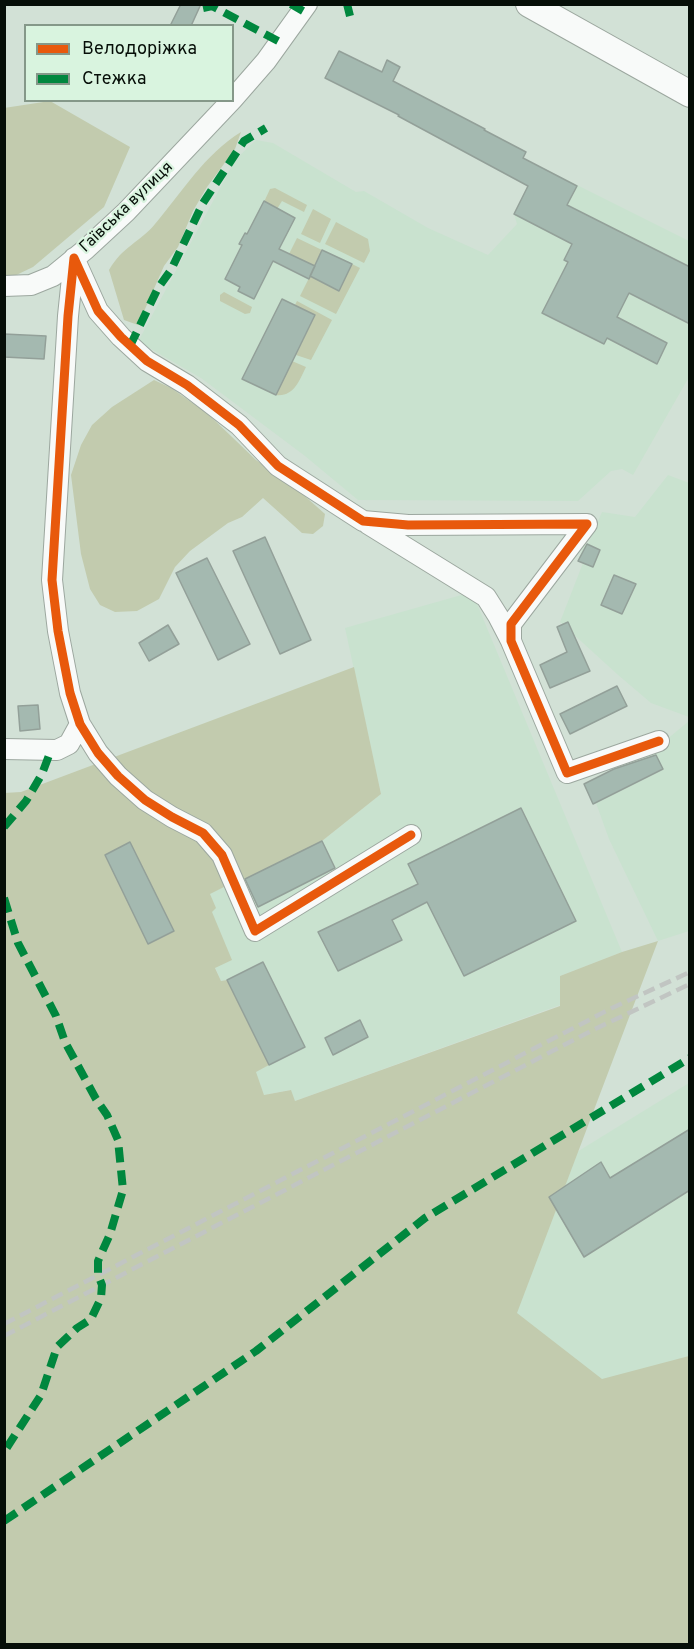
<!DOCTYPE html>
<meta charset="utf-8">
<style>
body{margin:0}
#map{position:relative;width:694px;height:1649px;overflow:hidden;background:#d2e1d6;font-family:Overpass,sans-serif}
canvas{display:block}
.frame{position:absolute;inset:0;border:6px solid #060e08;pointer-events:none}
.legend{position:absolute;left:24px;top:24px;width:210px;height:78px;box-sizing:border-box;background:#d9f4df;border:2px solid #859889;margin:0;padding:8px 10px;list-style:none;font-size:18px;color:#060e08}
.legend li{display:flex;align-items:center;gap:12px;height:30px}
.legend b{width:30px;border:2px solid #859889}
</style>
<div id="map">
<canvas width="694" height="1649"></canvas>
<div class="frame"></div>
<ul class="legend">
<li><b style="height:8px;background:#e8590c"></b>Велодоріжка</li>
<li><b style="height:8px;background:#00873e"></b>Стежка</li>
</ul>
</div>
<script>
const g = document.querySelector('canvas').getContext('2d');
g.lineJoin = 'round';
function fill(path, color) {
  g.fillStyle = color;
  g.fill(path, 'evenodd');
}
function strokePath(path, color, width, dash) {
  g.strokeStyle = color;
  g.lineWidth = width;
  g.lineCap = dash ? 'butt' : 'round';
  g.setLineDash(dash || []);
  g.stroke(path);
}
function write(font, color, halo, rows, align = 'center') {
  g.font = font + ' Overpass,sans-serif';
  g.lineWidth = 4.5;
  g.setLineDash([]);
  g.textBaseline = 'middle';
  g.strokeStyle = halo;
  g.fillStyle = color;
  for (const [text, x, y, turn = 0] of rows) {
    g.save();
    g.translate(x, y);
    g.rotate((+turn || 0) * Math.PI / 180);
    g.textAlign = isNaN(turn) ? turn : align;
    if (halo) g.strokeText(text, 0, 0);
    g.fillText(text, 0, 0);
    g.restore();
  }
}
const built = new Path2D(`
 M256,140L273,143L356,192L364,191L428,228L488,255L517,224L514,214L539,166L689,241V377L633,475L622,469L611,471L578,501L358,500L305,456L201,378L144,345L139,340L235,160Z
 M668,475L689,483V717L651,703L617,674L560,622L583,563L578,560L585,543L588,544L602,512L635,517Z
 M472,592L622,952L560,976V1005L295,1101L290,1090L264,1095L255,1072L269,1065L227,980L221,981L215,967L231,960L211,912L210,893L228,885L230,887L322,841L381,794L345,628Z
 M689,721V931L658,941L609,839L596,803L593,804L584,784L654,750Z
 M689,1083V1466L474,1363L455,1227Z`);
const green = new Path2D(`
 M50,101L130,147L104,207L33,267L8,279H4V108Z
 M241,132L235,149L207,187L193,211L178,247L164,266L138,325L124,320L109,270C123,246 139,243 155,224C182,192 205,154 241,132Z
 M275,188L307,205L304,212L282,201L277,209L264,202L270,189Z
 M313,209L331,219L320,243L301,234Z
 M336,222L368,239L370,251L364,263L325,244Z
 M297,238L322,250L315,266L289,254Z
 M352,264L360,268L336,314L300,296L310,276L338,291Z
 M224,292L252,307L250,313L245,314L220,301V295Z
 M297,301L332,320L311,360L296,355L315,315L295,305Z
 M292,361L306,367C299,381 294,397 276,395Z
 M154,380L171,388L207,413L256,460L289,482L325,514L323,526L313,534L302,533L263,498L242,517L228,523L190,551L175,567L159,599L137,611L115,612L100,605L90,589L81,554L71,475L81,445L92,425L112,407Z
 M354,667L381,794L322,841L229,887L228,885L210,894L216,908L212,912L232,960L215,968L221,981L227,980L269,1065L256,1072L264,1095L291,1090L295,1101L560,1006V976L622,952L658,941L517,1313L602,1379L689,1356V1644H5L4,793L21,792Z`);
const building = new Path2D(`
 M181,4H201L191,26H170Z
 M339,51L382,72L387,60L400,67L393,81L485,129L484,130L526,152L523,158L577,186L567,205L690,267V324L629,293L617,317L667,343L657,364L607,338L604,344L542,313L568,262L564,260L572,244L514,214L528,186L398,116L399,115L325,78Z
 M264,201L295,218L279,249L315,266L309,279L273,261L254,299L238,291L240,287L225,279L242,245L239,244L245,233L247,234Z
 M322,250L352,264L339,291L310,276Z
 M282,299L315,315L276,395L242,379Z
 M4,334L46,336L44,359L4,357Z
 M265,537L311,640L280,654L233,551Z
 M587,544L600,550L593,567L578,561Z
 M207,558L250,644L218,660L176,573Z
 M614,575L636,584L622,614L601,605Z
 M568,622L590,671L550,688L540,665L567,652L557,627Z
 M168,625L179,644L149,661L139,643Z
 M617,686L627,706L570,734L560,714Z
 M38,705L40,729L20,731L18,706Z
 M656,755L663,769L593,804L584,784L614,769Z
 M521,808L576,921L464,976L427,902L392,920L402,940L338,971L318,932L418,884L408,864Z
 M322,841L335,868L258,907L245,879Z
 M130,842L174,931L148,944L105,855Z
 M263,962L305,1047L269,1065L227,980Z
 M360,1020L368,1037L333,1055L325,1038Z
 M690,1129V1190L584,1257L549,1197L601,1162L610,1178Z`);
const minor = new Path2D(`
 M232,100L266,61L307,4
 M74,258L98,311L121,337L147,361L187,385L239,425L278,466L363,521L408,525L587,524L511,624V641L567,773L659,741
 M74,258L68,316L52,580L58,631L70,693L80,724L98,753L118,776L145,800L172,817L203,833L222,855L255,931L411,835
 M4,286L31,285L53,276L86,249L126,212L232,100
 M368,524L486,597L498,616L511,641
 M4,749L57,750L69,744L80,724`);
const major = new Path2D(`
 M529,4L690,94`);
const rail = new Path2D(`
 M4,1324L612,1008L690,972
 M4,1336L593,1030L690,984`);
const quiet = new Path2D(`
 M291,4L303,11
 M347,4L350,16
 M203,8L212,6L280,42
 M130,346L158,288L171,270L203,203L244,141L266,128
 M4,827L26,801L42,774L51,750
 M4,898L18,943L56,1016L65,1042L96,1099L107,1115L118,1140L123,1190L110,1234L98,1261V1275L102,1285L101,1298L91,1319L77,1328L57,1347L41,1395L4,1452
 M4,1521L256,1351L425,1218L690,1058`);
const cycleway = new Path2D(`
 M74,258L98,311L121,337L147,361L187,385L239,425L278,466L363,521L408,525L587,524L511,624V641L567,773L659,741
 M74,258L68,316L52,580L58,631L70,693L80,724L98,753L118,776L145,800L172,817L203,833L222,855L255,931L411,835`);
const streetNames = [
 ["Гаївська вулиця",127,208,-44]
];
fill(built, '#c9e2cf');
fill(green, '#c2cbae');
fill(building, '#a4b9b0');
strokePath(building, '#93a099', 1.5);
strokePath(minor, '#9ca79f', 22);
strokePath(major, '#9ca79f', 28);
strokePath(minor, '#f8faf9', 20);
strokePath(major, '#f8faf9', 26);
strokePath(rail, '#c1c5c2', 4.5, [12, 6]);
strokePath(quiet, '#00873e', 8, [15, 8]);
strokePath(cycleway, '#e8590c', 9);
write('16px', '#060e08', '#d9f4df', streetNames);
</script>
